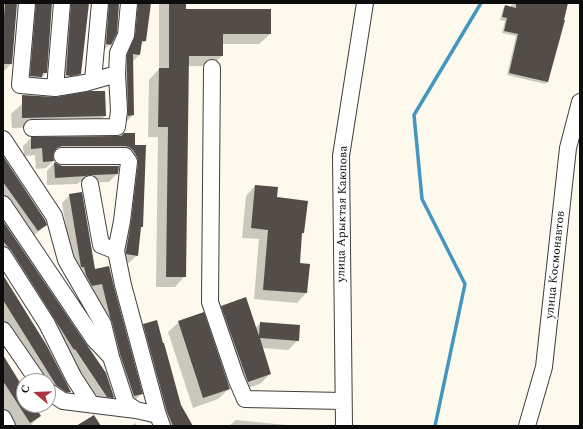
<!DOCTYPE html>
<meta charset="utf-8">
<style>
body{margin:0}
#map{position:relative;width:583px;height:429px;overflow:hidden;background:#fdf9ed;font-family:Spectral,serif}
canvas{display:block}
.frame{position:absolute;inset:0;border:4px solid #0c0c0c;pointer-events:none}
.north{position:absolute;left:16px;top:373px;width:40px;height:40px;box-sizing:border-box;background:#fff;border:1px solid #9e9e9e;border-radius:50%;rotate:289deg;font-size:11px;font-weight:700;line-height:16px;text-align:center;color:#0c0c0c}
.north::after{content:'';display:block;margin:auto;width:14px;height:18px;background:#ae3240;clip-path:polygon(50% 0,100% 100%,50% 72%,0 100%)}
</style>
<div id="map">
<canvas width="583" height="429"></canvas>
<div class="frame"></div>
<div class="north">С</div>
</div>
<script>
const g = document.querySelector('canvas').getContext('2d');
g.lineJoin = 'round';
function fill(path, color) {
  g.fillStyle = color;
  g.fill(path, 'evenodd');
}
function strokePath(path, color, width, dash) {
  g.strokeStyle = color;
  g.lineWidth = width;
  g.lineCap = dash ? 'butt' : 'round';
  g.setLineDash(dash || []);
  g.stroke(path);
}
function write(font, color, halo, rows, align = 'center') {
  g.font = font + ' Spectral,serif';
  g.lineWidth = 4;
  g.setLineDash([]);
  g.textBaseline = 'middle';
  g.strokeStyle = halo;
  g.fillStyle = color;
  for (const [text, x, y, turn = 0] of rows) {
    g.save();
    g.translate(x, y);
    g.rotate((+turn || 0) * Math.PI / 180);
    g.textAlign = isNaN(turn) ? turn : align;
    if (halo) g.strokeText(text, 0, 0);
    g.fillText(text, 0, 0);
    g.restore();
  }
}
const shadow = new Path2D(`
 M3,3H88L80,74L69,84L59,86L57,6L51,4L46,73L31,88L20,87L22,6L16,4L11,64L3,72Z
 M101,3H150L145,41L141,45L140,54L132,62L133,115L123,125H119L124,5L118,3L110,44L100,54Z
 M159,3H185V10L270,34L259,44H222V56L211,66H188L185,276L175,287H156L158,137H148L149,80L159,69Z
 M512,3H567L548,82L545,84L507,75L516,36L502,33L505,21L500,20L503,9L505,6L510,8Z
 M22,104L105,116L94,126L12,128L11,114Z
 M31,138L145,146L142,226L140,229L137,255L129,263L119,262L125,158L117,154H52L53,161L46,168L36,169L35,155L24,156L23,146Z
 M3,158L45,225L37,233L29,239L3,202Z
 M54,163L62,166L117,174L109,182L85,183L80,182L77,184L47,185V171Z
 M255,186L303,233L301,234L299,264L309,265L306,293L297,303L254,299L259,239L242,238L246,196Z
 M70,195L94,270L109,267L141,394L133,402L102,326L94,291L84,294L73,274L62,203Z
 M3,223L113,397L102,407L3,264Z
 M3,277L46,346L70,392L60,403L48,397V381H37L3,327Z
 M222,306L255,328L261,323L298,340L288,350L262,348L270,374L260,384L238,391L212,316Z
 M179,322L229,389L218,399L193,408L168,332Z
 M144,324L180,405L191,426H162L136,332Z
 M3,357L24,391V405H33L40,416L30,426H14L3,408Z
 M236,420L286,425V426H229Z
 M136,423L137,426H130Z`);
const stream = new Path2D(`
 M435,426L465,284L422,199L414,115L481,3`);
const building = new Path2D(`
 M5,3H17L12,64H3V29Z
 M36,3H52L47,73H43L42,77L30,76Z
 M71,3H89L81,74L71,76L66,75Z
 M109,3H119L117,33L111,45L106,44Z
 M138,3H151L146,41H142L140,55L133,54L134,115L128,116L127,74V55L135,36Z
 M169,3H186V9H271V34H223V56H189L186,277H166L168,127H158L159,68H169Z
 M516,3H568L564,20H565L548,82L509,73L518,34L504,31L507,18L502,17L505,5L516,8Z
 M90,91H105L106,116L22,118V95L56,97Z
 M124,133H135V145H146L143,227H141L138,256L126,254V251L131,222L138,163L137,157L133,150L129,147L125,146H62L57,148L54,152L53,156L54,161L43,162L42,148L31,149V137L117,136H121Z
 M3,156L45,220L47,225L38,231L3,182Z
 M54,162L62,166H119L118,174L94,175H89L86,176L55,178Z
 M255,185L278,187L277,197L308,201L304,233H302L300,263L310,264L307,293L263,290L268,230L251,228Z
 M82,192L95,269L109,266L114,287L143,394L134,396L120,354L112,322L110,317L102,284L92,286L86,275L84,267H81L69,194Z
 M3,221L106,373L114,397L113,398L107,397L75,349L74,350L11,250L7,246L3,241Z
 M3,275L47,346L71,392H66L56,385L3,300Z
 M246,297L259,336L260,322L300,325L299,341L260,338L271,374L248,382L221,306Z
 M204,312L230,389L203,398L178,321Z
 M157,320L163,343H164L181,405L193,426H173L167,412L143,324Z
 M3,355L24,389V405H34L41,416L30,423L3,381Z
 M94,415L101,426H76Z`);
const minor = new Path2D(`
 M27,3L20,85L55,88L85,83L117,74
 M212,68L210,302L236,378L245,399L343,401
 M93,80L100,3
 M55,88L62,3
 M32,128L117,127L119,111L117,74L118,53L126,35L129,3
 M3,139L54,216L66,260L103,324L111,357L126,403L136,410L158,415
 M62,156H125L129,162L122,221L116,251L123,285L158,415L162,426
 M90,184L101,245L116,251
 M3,204L94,339L111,357
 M3,255L47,324L74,378L91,404
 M3,330L38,381
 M48,391L63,401L136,410
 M3,418L7,426
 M344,426L341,156L365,3
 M527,426L544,367L568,148L580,102`);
const streetNames = [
 ["улица Арыктая Каюпова",343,214,-89],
 ["улица Космонавтов",556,265,-84]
];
fill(shadow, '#0003');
strokePath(stream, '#4496c0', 3.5);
fill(building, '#534d49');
strokePath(minor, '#3f3f3f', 18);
strokePath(minor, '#fff', 16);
write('12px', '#0c0c0c', '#fff', streetNames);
</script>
